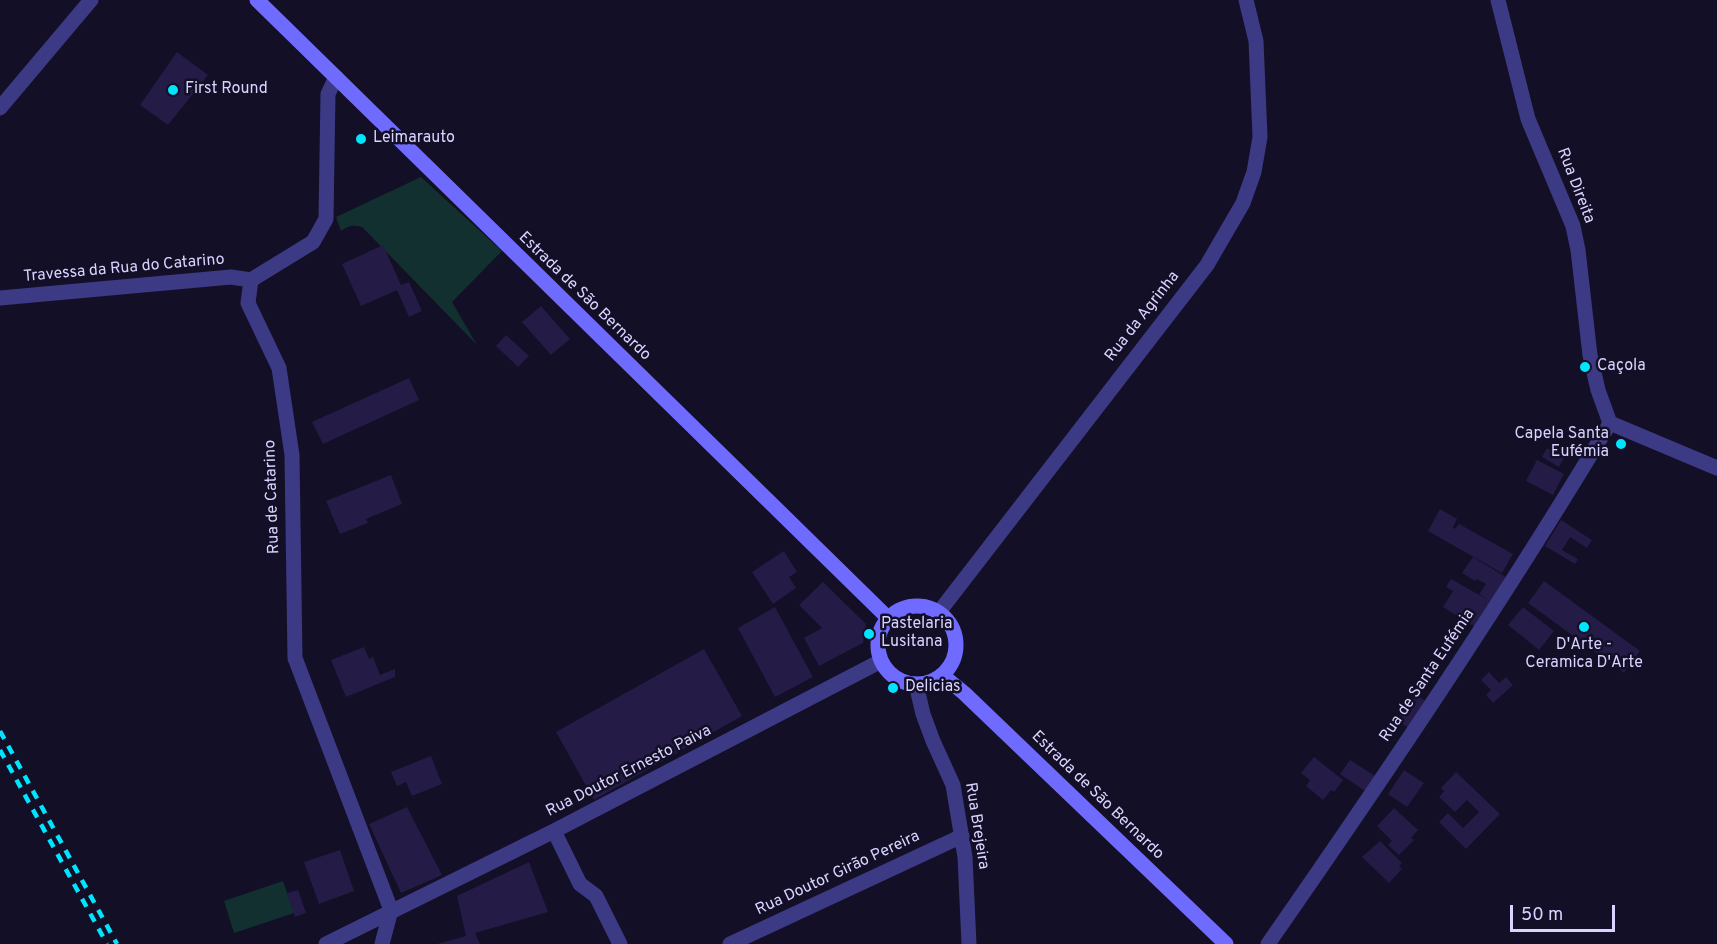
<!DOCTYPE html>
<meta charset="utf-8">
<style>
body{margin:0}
#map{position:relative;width:1717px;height:944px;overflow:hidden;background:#130f26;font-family:Overpass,sans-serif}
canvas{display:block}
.scale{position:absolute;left:1510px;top:905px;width:105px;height:27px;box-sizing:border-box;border:3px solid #d9d4ff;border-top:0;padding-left:8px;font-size:18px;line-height:21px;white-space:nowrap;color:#d9d4ff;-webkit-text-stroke:4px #130f26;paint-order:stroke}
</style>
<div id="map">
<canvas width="1717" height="944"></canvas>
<div class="scale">50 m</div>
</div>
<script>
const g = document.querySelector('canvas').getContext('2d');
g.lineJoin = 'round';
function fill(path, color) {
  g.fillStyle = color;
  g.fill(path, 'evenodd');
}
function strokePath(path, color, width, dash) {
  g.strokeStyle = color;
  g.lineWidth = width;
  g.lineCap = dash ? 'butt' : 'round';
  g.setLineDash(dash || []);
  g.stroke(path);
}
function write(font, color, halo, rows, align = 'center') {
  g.font = font + ' Overpass,sans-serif';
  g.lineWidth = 5;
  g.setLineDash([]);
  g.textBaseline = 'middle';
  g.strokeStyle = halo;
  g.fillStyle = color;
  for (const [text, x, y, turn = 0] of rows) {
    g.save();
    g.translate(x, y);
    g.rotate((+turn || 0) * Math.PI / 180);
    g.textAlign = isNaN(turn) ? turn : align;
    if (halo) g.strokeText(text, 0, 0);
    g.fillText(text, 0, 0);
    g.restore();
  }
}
const green = new Path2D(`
 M421,177L502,251L452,302L477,345L362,227C353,225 349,225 341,231L336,217Z
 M283,881L294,913L234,933L224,901Z`);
const building = new Path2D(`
 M177,52L208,75L168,125L140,105Z
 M383,245L401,285L409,282L422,311L409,317L397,290L361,306L342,264Z
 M541,306L570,339L551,355L522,322Z
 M506,335L529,356L518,367L496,346Z
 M409,378L419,400L323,444L312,422Z
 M1547,448L1564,458L1559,467L1542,457Z
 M1537,460L1564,474L1553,495L1526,481Z
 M391,475L402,504L366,519L368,523L340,534L326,501Z
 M1440,509L1457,519L1453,527L1455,529L1459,524L1513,554L1502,573L1428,531Z
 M1561,520L1592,540L1587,548L1570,537L1562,550L1578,559L1575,564L1545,546Z
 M784,551L797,572L789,577L796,588L773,604L752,572Z
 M1473,557L1506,577L1477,628L1443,607L1453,591L1446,587L1451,579L1488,600L1479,594L1486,584L1477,579L1475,581L1462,573Z
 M1544,581L1640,651L1624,673L1528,603Z
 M823,582L866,624L863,643L819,666L804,638L822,628L799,605Z
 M775,607L813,677L775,697L738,628Z
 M1523,607L1554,631L1539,650L1508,625Z
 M364,647L369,659L373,657L380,675L395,669V677L346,697L331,660Z
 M704,649L742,716L594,800L556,732Z
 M1489,672L1499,683L1506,677L1513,685L1493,703L1486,695L1491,690L1481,680Z
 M1414,694L1427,702L1409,728L1396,720Z
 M431,756L442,784L412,796L406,782L397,786L391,772Z
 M1314,757L1343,780L1334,792L1331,790L1323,800L1306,786L1310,780L1301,773Z
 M1350,760L1375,776L1365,791L1340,774Z
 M1404,770L1424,783L1407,807L1388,794Z
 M1456,772L1500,814L1466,849L1439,822L1448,813L1463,828L1479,812L1467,800L1455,812L1439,797L1444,791L1441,788Z
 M407,807L442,875L401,893L369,824Z
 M1394,808L1418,830L1411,838L1414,840L1399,855L1388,845L1392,841L1377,826Z
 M1380,841L1402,863L1399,866L1402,869L1389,883L1362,857Z
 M340,850L354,891L319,904L304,862Z
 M529,862L548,912L475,933L480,944H437L466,936L457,896Z
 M298,890L306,913L295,917L287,893Z`);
const minor = new Path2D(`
 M1498,0L1528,119L1573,226L1578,250L1590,355L1598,390L1610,423
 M336,77L328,94L326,219L313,242L251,280L248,303L279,368L292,455L295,658L391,910
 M0,108L91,0
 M0,298L231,277L251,280
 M1610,423L1717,468
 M939,612L1207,265L1243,203L1254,172L1260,137L1256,41L1246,0
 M916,684L923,714L933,741L953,785L965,857L969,944
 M554,831L580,884L596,896L620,944
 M326,944L554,831L881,661
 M382,944L391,910
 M730,944L962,836
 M1268,944C1387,773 1503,601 1610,423`);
const secondary = new Path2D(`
 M257,0L888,618
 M878 645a39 39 0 1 1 78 0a39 39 0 1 1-78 0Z
 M942,675L964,693L1226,944`);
const rail = new Path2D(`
 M0,731L117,944
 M0,750L107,944`);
const markers = [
 [173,90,6,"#00e5ff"],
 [361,139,6,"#00e5ff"],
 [1585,367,6,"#00e5ff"],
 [1621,444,6,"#00e5ff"],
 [1584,627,6,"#00e5ff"],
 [869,634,6,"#00e5ff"],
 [893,688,6,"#00e5ff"]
];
const poiNames = [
 ["First Round",185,90],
 ["Leimarauto",373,139],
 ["Caçola",1597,367],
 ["Capela Santa",1609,435,"right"],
 ["Eufémia",1609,453,"right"],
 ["Pastelaria",881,625],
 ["Lusitana",881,643],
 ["D'Arte -",1584,646,"center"],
 ["Ceramica D'Arte",1584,664,"center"],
 ["Delicias",905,688]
];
const streetNames = [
 ["Rua Direita",1575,186,69],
 ["Travessa da Rua do Catarino",124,269,-5],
 ["Estrada de São Bernardo",584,297,44],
 ["Rua da Agrinha",1143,317,-52],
 ["Rua de Catarino",273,497,-92],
 ["Rua de Santa Eufémia",1428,676,-56],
 ["Rua Doutor Ernesto Paiva",629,772,-27],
 ["Estrada de São Bernardo",1097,796,44],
 ["Rua Brejeira",976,826,81],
 ["Rua Doutor Girão Pereira",838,874,-25]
];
fill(green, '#12302f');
fill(building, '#241b47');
strokePath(minor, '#3d3a85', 15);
strokePath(secondary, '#6f6bff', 15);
strokePath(rail, '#00e5ff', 4.5, [9, 8]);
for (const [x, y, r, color] of markers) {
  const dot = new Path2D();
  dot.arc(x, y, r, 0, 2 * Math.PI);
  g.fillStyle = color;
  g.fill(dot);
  strokePath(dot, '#130f26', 2);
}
write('16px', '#d9d4ff', '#130f26', poiNames, 'left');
write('16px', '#d9d4ff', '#130f26', streetNames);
</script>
